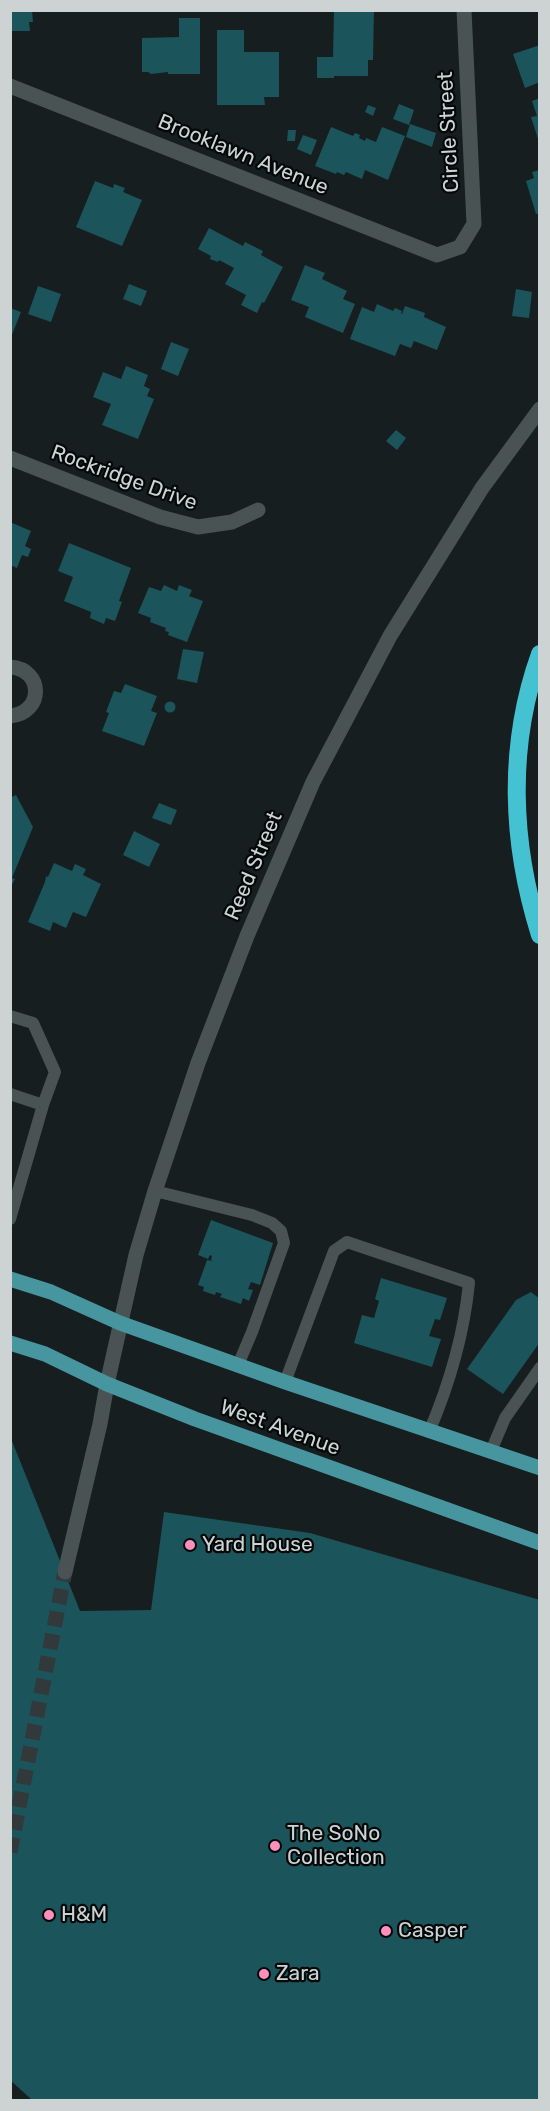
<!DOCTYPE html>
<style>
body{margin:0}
#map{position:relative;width:550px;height:2111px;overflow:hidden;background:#171e1f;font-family:Rubik,sans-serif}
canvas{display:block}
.frame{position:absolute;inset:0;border:12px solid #cdd3d3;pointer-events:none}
</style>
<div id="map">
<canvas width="550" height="2111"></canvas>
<div class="frame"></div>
</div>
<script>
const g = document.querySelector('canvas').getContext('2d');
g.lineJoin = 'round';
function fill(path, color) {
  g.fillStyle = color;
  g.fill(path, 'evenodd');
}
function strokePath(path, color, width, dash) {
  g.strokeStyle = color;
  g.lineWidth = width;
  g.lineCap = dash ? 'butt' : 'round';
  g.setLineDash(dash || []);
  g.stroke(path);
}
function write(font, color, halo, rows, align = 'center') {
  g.font = font + ' Rubik,sans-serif';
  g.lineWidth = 4.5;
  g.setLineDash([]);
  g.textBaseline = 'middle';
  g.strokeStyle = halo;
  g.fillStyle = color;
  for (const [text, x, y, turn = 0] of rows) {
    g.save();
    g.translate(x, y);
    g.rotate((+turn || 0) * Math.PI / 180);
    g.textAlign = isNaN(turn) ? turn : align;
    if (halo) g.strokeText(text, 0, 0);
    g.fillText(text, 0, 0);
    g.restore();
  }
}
const building = new Path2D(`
 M10,10H32L33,22H29L30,31H10Z
 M334,10H374L373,60H368V76H334V78H317V57H333Z
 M179,18H200V74H168V72L151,74L148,72H142V38L179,37Z
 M217,30H244V52H279V97H264L265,105H217Z
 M540,45V82L525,88L513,54Z
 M540,98V142H539L531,117L537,116L532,101Z
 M399,104L414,110L409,125L393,119Z
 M368,105L376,108L373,116L365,112Z
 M410,124L436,133L432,147L406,137Z
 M331,127L353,136L355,133L360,135L359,138L365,141L366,138L376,142L382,127L405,136L388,180L365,170L362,179L346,172L344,175L337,172L336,174L315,166Z
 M288,130H296L295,141H287Z
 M303,135L317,140L311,155L297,149Z
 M540,170V213L536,214L526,181L534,178L532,172Z
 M95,181L113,188L114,184L125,188L123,192L142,200L122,246L76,227Z
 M209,228L243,246L245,242L263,251L261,255L283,267L264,303L262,302L257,313L241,305L246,295L225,284L234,268L219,260L218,262L210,259L211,256L198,249Z
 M305,265L325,273L322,279L347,291L343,299L355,304L343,333L305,317L309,307L291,300Z
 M129,284L147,291L141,306L123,299Z
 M38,286L61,294L51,322L28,314Z
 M516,289L532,292L529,318L512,316Z
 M377,304L393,311L395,308L402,311L401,313L402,314L405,306L425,313L424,317L446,327L437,350L414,341L411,348L400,344L395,356L350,339L362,307L374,312Z
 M10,308L21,312L11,337H10Z
 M171,342L189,349L178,376L161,369Z
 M126,366L148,375L144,386L150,389L147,396L154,399L138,439L102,425L111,404L93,397L103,372L121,379Z
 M396,430L406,438L397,450L386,441Z
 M10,522L31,531L25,546L31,549L28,557L22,555L17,568L10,565Z
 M69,543L131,568L119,601L122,602L115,621L106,618L104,624L90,618L91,612L64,601L73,577L58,571Z
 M164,585L177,591L179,585L192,590L189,596L203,601L187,642L168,635L169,632L165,631L166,628L150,622L151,618L138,613L149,587L161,591Z
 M183,649L204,652L197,683L177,679Z
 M125,684L157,696L151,711L157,713L144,746L102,731L109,713L106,712L114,691L121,693Z
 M164.5 707a5.5 5.5 0 1 1 11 0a5.5 5.5 0 1 1-11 0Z
 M16,795L33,827L12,878L15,879L10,888V798Z
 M159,803L177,810L171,825L152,818Z
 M134,831L160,844L149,867L123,855Z
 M54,863L72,871L75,864L86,869L83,875L101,884L86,917L73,912L66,928L53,922L50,931L28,922L45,882L46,876L48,877Z
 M211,1220L273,1243L260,1285L251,1282L248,1289L253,1290L249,1301L243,1298L241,1304L220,1297L222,1294L216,1292L215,1295L203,1291L204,1287L198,1285L207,1260L213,1261L211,1260L212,1256L210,1255L208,1259L198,1255Z
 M381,1278L447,1298L440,1320L435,1319L429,1336L441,1339L432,1367L354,1343L362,1315L374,1318L379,1301L375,1299Z
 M531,1292L540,1299V1342L503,1394L467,1369L516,1300Z
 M10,1436L80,1611L151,1610L164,1512L310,1533L540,1600V2100H32L10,2080Z`);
const streetTunnel = new Path2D(`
 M10,1852L65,1572`);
const lane = new Path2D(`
 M10,1016L33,1023L55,1072L43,1105L10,1219
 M10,1094L43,1105
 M155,1191L252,1215L272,1223L281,1231L284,1243L252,1332L238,1365
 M285,1382L334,1251L347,1242L469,1283C464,1334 449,1385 429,1432
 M491,1451L505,1418L540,1368`);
const street = new Path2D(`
 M10,86L437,255L460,247L474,224L464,10
 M10,458L160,517L198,527L232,522L258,510
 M10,667C44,669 44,713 10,716
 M65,1572L100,1424L107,1384L136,1255L155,1191L198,1063L247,936L313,782L390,636L482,488L540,409`);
const primary = new Path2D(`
 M10,1279L51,1292L120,1323L285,1382L540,1468
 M10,1343L45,1354L107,1384L195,1419L540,1543`);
const highway = new Path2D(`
 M540,654C507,746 511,843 540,935`);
const markers = [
 [190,1545,6,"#fe8ebb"],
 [275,1846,6,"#fe8ebb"],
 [49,1915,6,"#fe8ebb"],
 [386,1931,6,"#fe8ebb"],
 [264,1974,6,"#fe8ebb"]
];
const streetNames = [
 ["Circle Street",449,132,-93],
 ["Brooklawn Avenue",243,155,22],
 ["Rockridge Drive",124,478,20],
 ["Reed Street",254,866,-67],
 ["West Avenue",280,1428,20]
];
const poiNames = [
 ["Yard House",202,1545],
 ["The SoNo",287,1834],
 ["Collection",287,1858],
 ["H&M",61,1915],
 ["Casper",398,1931],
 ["Zara",276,1974]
];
fill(building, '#1b545a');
strokePath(streetTunnel, '#32393a', 15, [15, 8]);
strokePath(lane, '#4a5354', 12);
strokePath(street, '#4a5354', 15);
strokePath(primary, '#47969f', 15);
strokePath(highway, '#45c2d1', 18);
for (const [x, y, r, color] of markers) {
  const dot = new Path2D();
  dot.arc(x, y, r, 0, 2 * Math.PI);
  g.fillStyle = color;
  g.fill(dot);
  strokePath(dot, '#050808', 2);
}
write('21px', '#cdd3d3', '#050808', streetNames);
write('21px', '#cdd3d3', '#050808', poiNames, 'left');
</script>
